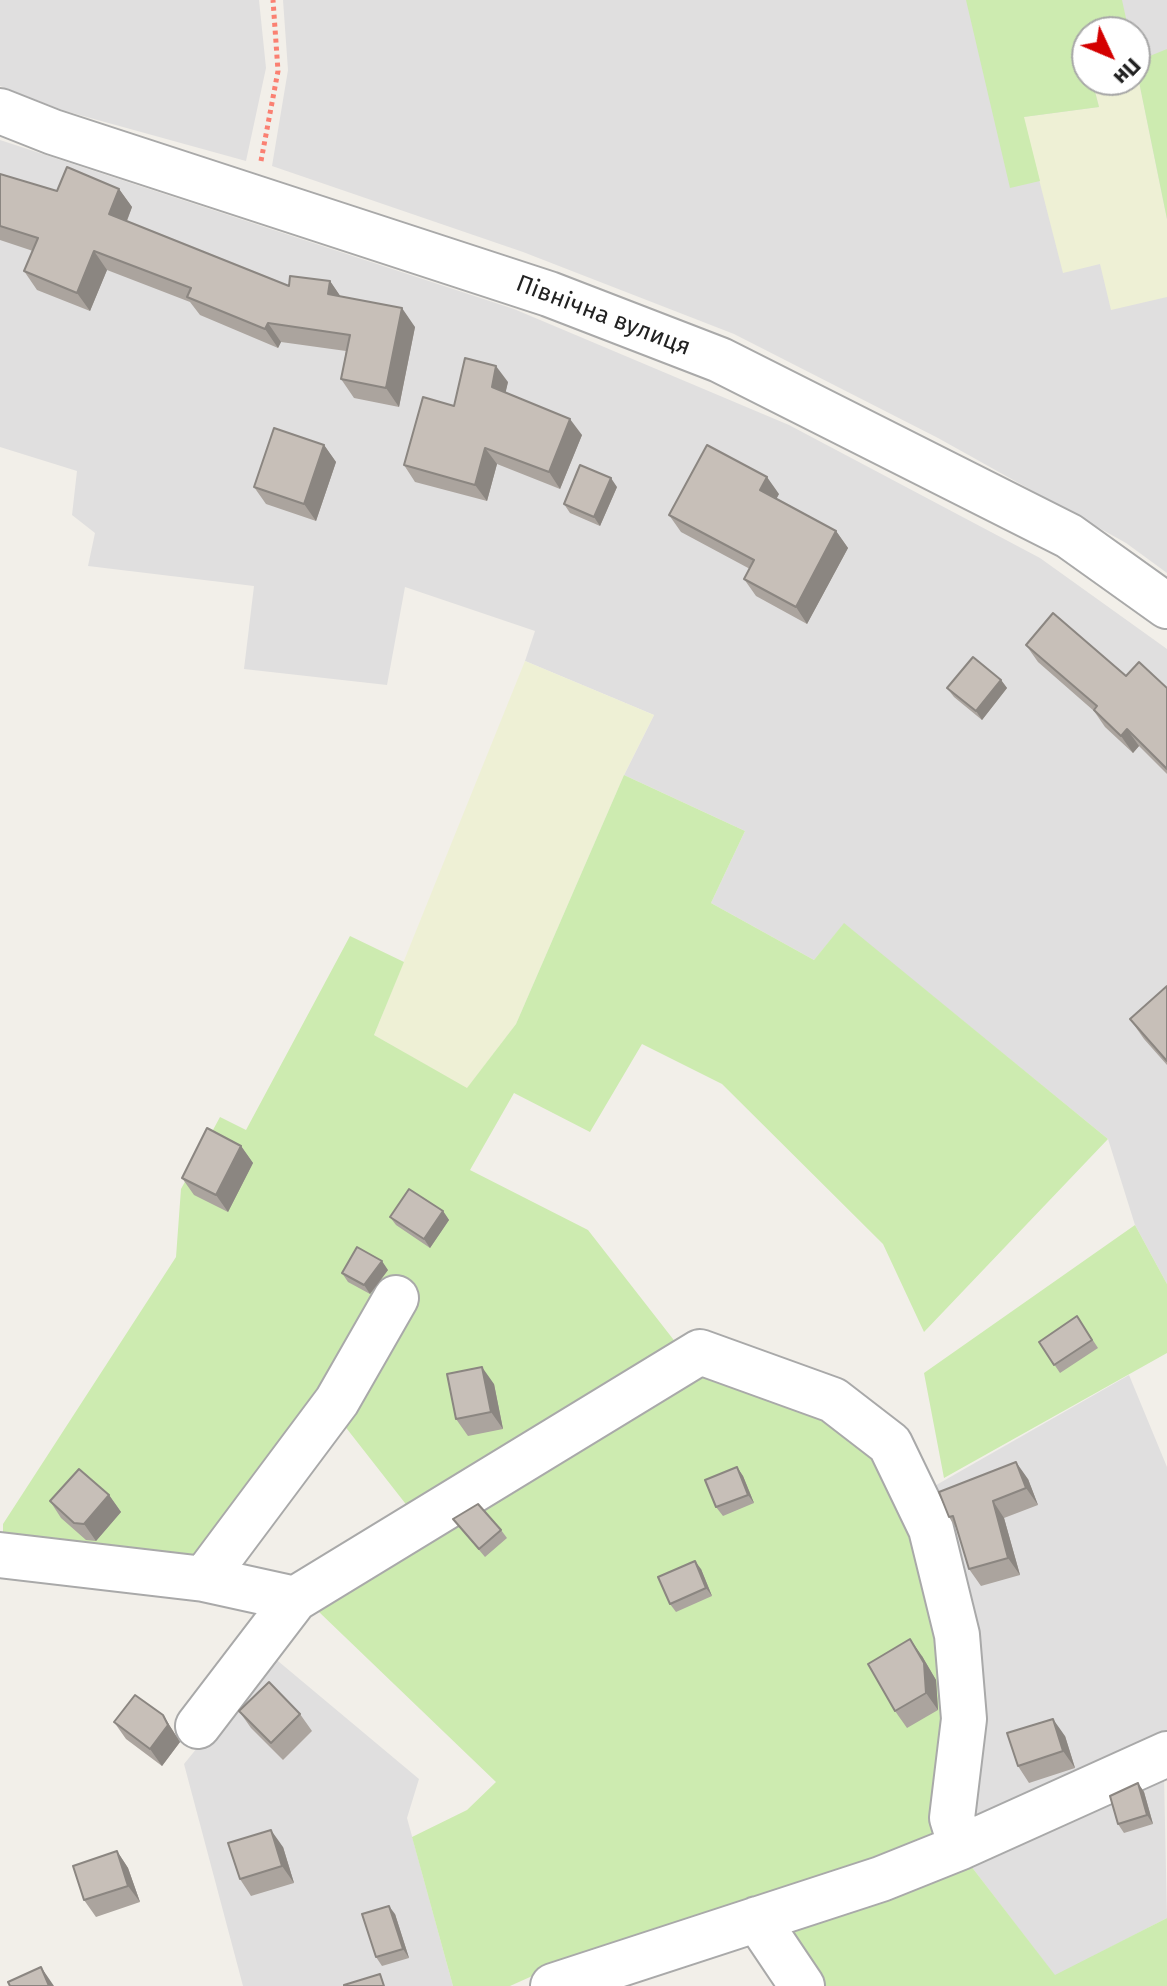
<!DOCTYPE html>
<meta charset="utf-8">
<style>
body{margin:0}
#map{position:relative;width:1167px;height:1986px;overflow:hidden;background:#f2efe9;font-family:"Fira Sans",sans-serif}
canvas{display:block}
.north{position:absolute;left:1071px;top:16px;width:80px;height:80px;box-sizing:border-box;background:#fff;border:2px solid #a7a7a7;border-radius:50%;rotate:134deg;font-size:22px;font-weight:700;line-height:32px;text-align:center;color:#222}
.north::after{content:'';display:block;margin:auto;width:28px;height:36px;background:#d40000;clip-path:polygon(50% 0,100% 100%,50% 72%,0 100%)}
</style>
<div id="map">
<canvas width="1167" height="1986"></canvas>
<div class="north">Пн</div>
</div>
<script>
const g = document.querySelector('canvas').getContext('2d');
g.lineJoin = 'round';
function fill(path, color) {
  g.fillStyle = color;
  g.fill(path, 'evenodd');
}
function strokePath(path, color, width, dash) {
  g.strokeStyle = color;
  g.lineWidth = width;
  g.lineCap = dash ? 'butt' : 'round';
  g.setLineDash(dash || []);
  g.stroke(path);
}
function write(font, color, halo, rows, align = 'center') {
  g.font = font + ' "Fira Sans",sans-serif';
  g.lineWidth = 8;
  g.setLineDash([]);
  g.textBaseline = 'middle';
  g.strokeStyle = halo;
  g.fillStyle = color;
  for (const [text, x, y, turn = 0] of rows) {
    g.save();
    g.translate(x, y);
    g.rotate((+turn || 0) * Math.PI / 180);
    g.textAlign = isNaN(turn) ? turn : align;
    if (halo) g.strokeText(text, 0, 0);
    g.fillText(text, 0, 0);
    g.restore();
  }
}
const residential = new Path2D(`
 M0,0H259L266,68L246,161L65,111L0,86Z
 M283,0H1167V573L1126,543L938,438L734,334L523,252L272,166L288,70ZM1087,32H1135V80H1087Z
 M0,140L514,309L789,425L1040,558L1167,649V1284L1135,1225L1108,1139L844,924L814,960L711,903L745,831L624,775L654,715L525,661L535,631L405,587L387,685L244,669L254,586L88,566L95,533L72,515L77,471L0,447Z
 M1129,1375L1167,1467V1739L973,1823L924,1492Z
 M272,1656L419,1779L407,1818L453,1986H243L184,1764Z
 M1164,1776L1167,1918L1055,1976L971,1866Z`);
const farmland = new Path2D(`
 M1135,62L1167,219V297L1111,310L1100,264L1063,273L1023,117L1099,107L1092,80H1135Z
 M525,661L654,715L624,775L516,1024L467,1089L374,1035Z`);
const grass = new Path2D(`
 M966,0H1122L1129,32H1087V80H1092L1099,107L1024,117L1040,181L1010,188Z
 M1167,49V219L1135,62Z
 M624,775L745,831L711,903L814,960L844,923L1108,1139L924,1332L883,1244L722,1084L642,1044L590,1132L514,1093L470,1170L588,1230L680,1348L412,1512L340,1420L202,1562L3,1540V1524L176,1257L181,1189L220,1117L246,1130L350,936L404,962L374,1035L467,1088L516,1024Z
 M1135,1225L1167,1284V1353L944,1478L924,1373Z
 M704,1371L826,1410L879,1453L898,1486L950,1668L934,1839L539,1973L510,1986H453L412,1837L467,1810L496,1782L319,1612L332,1601Z
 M971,1866L1055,1975L1167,1918V1986H824L793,1931Z`);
const path = new Path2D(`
 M261,161L278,71L273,0`);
const minor = new Path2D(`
 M0,111L53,132L549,294L720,360L1069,536L1167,606
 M0,1555L204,1579L295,1599
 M204,1579L337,1401L396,1298
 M198,1726L295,1599L700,1352L833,1400L890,1444L931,1529L957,1635L964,1719L952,1818L961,1847
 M757,1919L802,1986
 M553,1986L881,1879L961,1847L1167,1754`);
const wall = new Path2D(`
 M0,174L57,191L119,189L132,207L127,221L289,286L330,281L340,296L415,327L399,407L354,398L341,379L346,351L281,342L278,348L200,315L190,302L107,270L90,311L37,290L24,271L33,251L0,240Z
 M508,382L505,393L582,435L560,489L497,464L487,501L415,482L404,465L454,406Z
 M324,445L336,462L316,521L266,504L254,487Z
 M617,487L600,526L570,513L564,504Z
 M779,494L776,499L836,531L848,548L807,624L756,596L744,579L750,569L681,532L669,515Z
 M1026,645L1167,688V774L1139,746L1133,753L1105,727L1094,711L1038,662Z
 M1001,680L1007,688L982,720L954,697L947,688Z
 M1167,986V1065L1144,1039L1130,1019Z
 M241,1146L253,1163L228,1212L194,1195L182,1178Z
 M443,1211L449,1220L430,1248L396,1225L390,1217Z
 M388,1270L370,1294L348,1282L342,1273Z
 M1077,1316L1098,1348L1060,1373L1039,1342Z
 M494,1384L503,1429L468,1436L456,1419Z
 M737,1467L743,1476L754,1503L723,1516L716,1507Z
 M1028,1479L1038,1505L1004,1518L1020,1575L981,1586L969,1569L957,1529L949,1517Z
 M109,1495L121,1512L96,1541L86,1540L61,1518L50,1501Z
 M453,1519L501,1530L507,1538L485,1557Z
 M701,1569L712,1596L676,1612L670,1604Z
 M922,1656L936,1680L938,1710L907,1728L895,1711Z
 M239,1711L300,1714L312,1731L283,1760L251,1728Z
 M163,1715L180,1742L162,1766L126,1739L114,1722Z
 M1065,1736L1075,1768L1029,1783L1018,1766Z
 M1138,1783L1144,1792L1153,1824L1124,1833L1118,1824Z
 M283,1847L294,1883L251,1896L240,1879Z
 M117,1851L128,1868L140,1902L96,1917L84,1900Z
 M395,1914L409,1958L382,1966L376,1957Z`);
const shadedWall = new Path2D(`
 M119,189L132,207L122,233L109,214Z
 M94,251L107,270L90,311L77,293Z
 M330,281L343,300L328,294Z
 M402,308L415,327L399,407L386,388Z
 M268,323L281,342L278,348L265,329Z
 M496,366L508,382L503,404L492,387Z
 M570,419L582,435L560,489L549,472Z
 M324,445L336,462L316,521L304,504Z
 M485,448L497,464L487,501L475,485Z
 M767,477L779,494L772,507L760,490Z
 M611,478L617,487L600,526L594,517Z
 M836,531L848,548L807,624L796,607Z
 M1001,680L1007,688L982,720L976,711Z
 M1127,729L1139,746L1133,753L1121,736Z
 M241,1146L253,1163L228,1212L216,1195Z
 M443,1211L449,1220L430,1248L424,1239Z
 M382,1261L388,1270L370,1294L364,1285Z
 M482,1367L494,1384L503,1429L491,1412Z
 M1016,1462L1028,1479L1038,1505L1026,1488Z
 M737,1467L743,1476L754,1503L748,1495Z
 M109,1495L121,1512L96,1541L84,1524Z
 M993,1501L1004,1518L1020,1575L1008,1558Z
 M695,1561L701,1569L712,1596L706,1588Z
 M910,1639L922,1656L936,1680L938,1710L926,1693Z
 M163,1715L180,1742L162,1766L150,1749Z
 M1053,1719L1065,1736L1075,1768L1063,1751Z
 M1138,1783L1144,1792L1153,1824L1147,1815Z
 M271,1830L283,1847L294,1883L282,1866Z
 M117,1851L128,1868L140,1902L128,1886Z
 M389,1906L395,1914L409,1958L403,1949Z
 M41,1967L54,1986H49Z`);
const building = new Path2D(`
 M67,167L119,189L109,214L289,286L290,276L330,281L328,294L402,308L386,388L341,379L350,335L268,323L265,329L187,297L191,288L94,251L77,293L24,271L38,238L0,226V174L57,191Z
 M465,358L496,366L492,387L570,419L549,472L485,448L475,485L404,465L423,397L454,406Z
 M274,428L324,445L304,504L254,487Z
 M707,445L767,477L760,490L836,531L796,607L744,579L754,560L669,515Z
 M580,465L611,478L594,517L564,504Z
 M1053,613L1126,676L1139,662L1167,688V769L1127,729L1121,736L1094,710L1097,706L1026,645Z
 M973,657L1001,680L976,711L947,688Z
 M1167,986V1061L1130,1019Z
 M207,1128L241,1146L216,1195L182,1178Z
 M409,1189L443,1211L424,1239L390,1217Z
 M357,1247L382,1261L364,1285L342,1273Z
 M1077,1316L1092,1340L1054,1365L1039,1342Z
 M482,1367L491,1412L456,1419L447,1374Z
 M1016,1462L1026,1488L993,1501L1008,1558L969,1569L953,1516L949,1517L939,1492Z
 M737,1467L748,1495L716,1507L705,1480Z
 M79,1469L109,1495L84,1524L74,1523L50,1501Z
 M478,1504L501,1530L479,1549L453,1519Z
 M695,1561L706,1588L670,1604L658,1577Z
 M910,1639L924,1663L926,1693L895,1711L868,1664Z
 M269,1682L300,1714L271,1743L239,1711Z
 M135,1695L163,1715L168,1725L150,1749L114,1722Z
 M1053,1719L1063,1751L1018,1766L1007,1733Z
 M1138,1783L1147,1815L1118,1824L1110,1796Z
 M271,1830L282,1866L240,1879L228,1843Z
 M117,1851L128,1886L84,1900L73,1866Z
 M389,1906L403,1949L376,1957L362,1914Z
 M41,1967L49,1986H10L8,1982Z
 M380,1974L384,1986H344V1985Z`);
const streetNames = [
 ["Північна вулиця",603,316,21]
];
fill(residential, '#e0dfdf');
fill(farmland, '#eef0d5');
fill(grass, '#cdebb0');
strokePath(minor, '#a9a9a9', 48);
strokePath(path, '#fa8072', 5, [4, 4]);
strokePath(minor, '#fff', 44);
fill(wall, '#aba49e');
fill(shadedWall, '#8b8681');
fill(building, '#c7bfb8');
strokePath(building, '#8b8681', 2);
write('24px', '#222', '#fff', streetNames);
</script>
